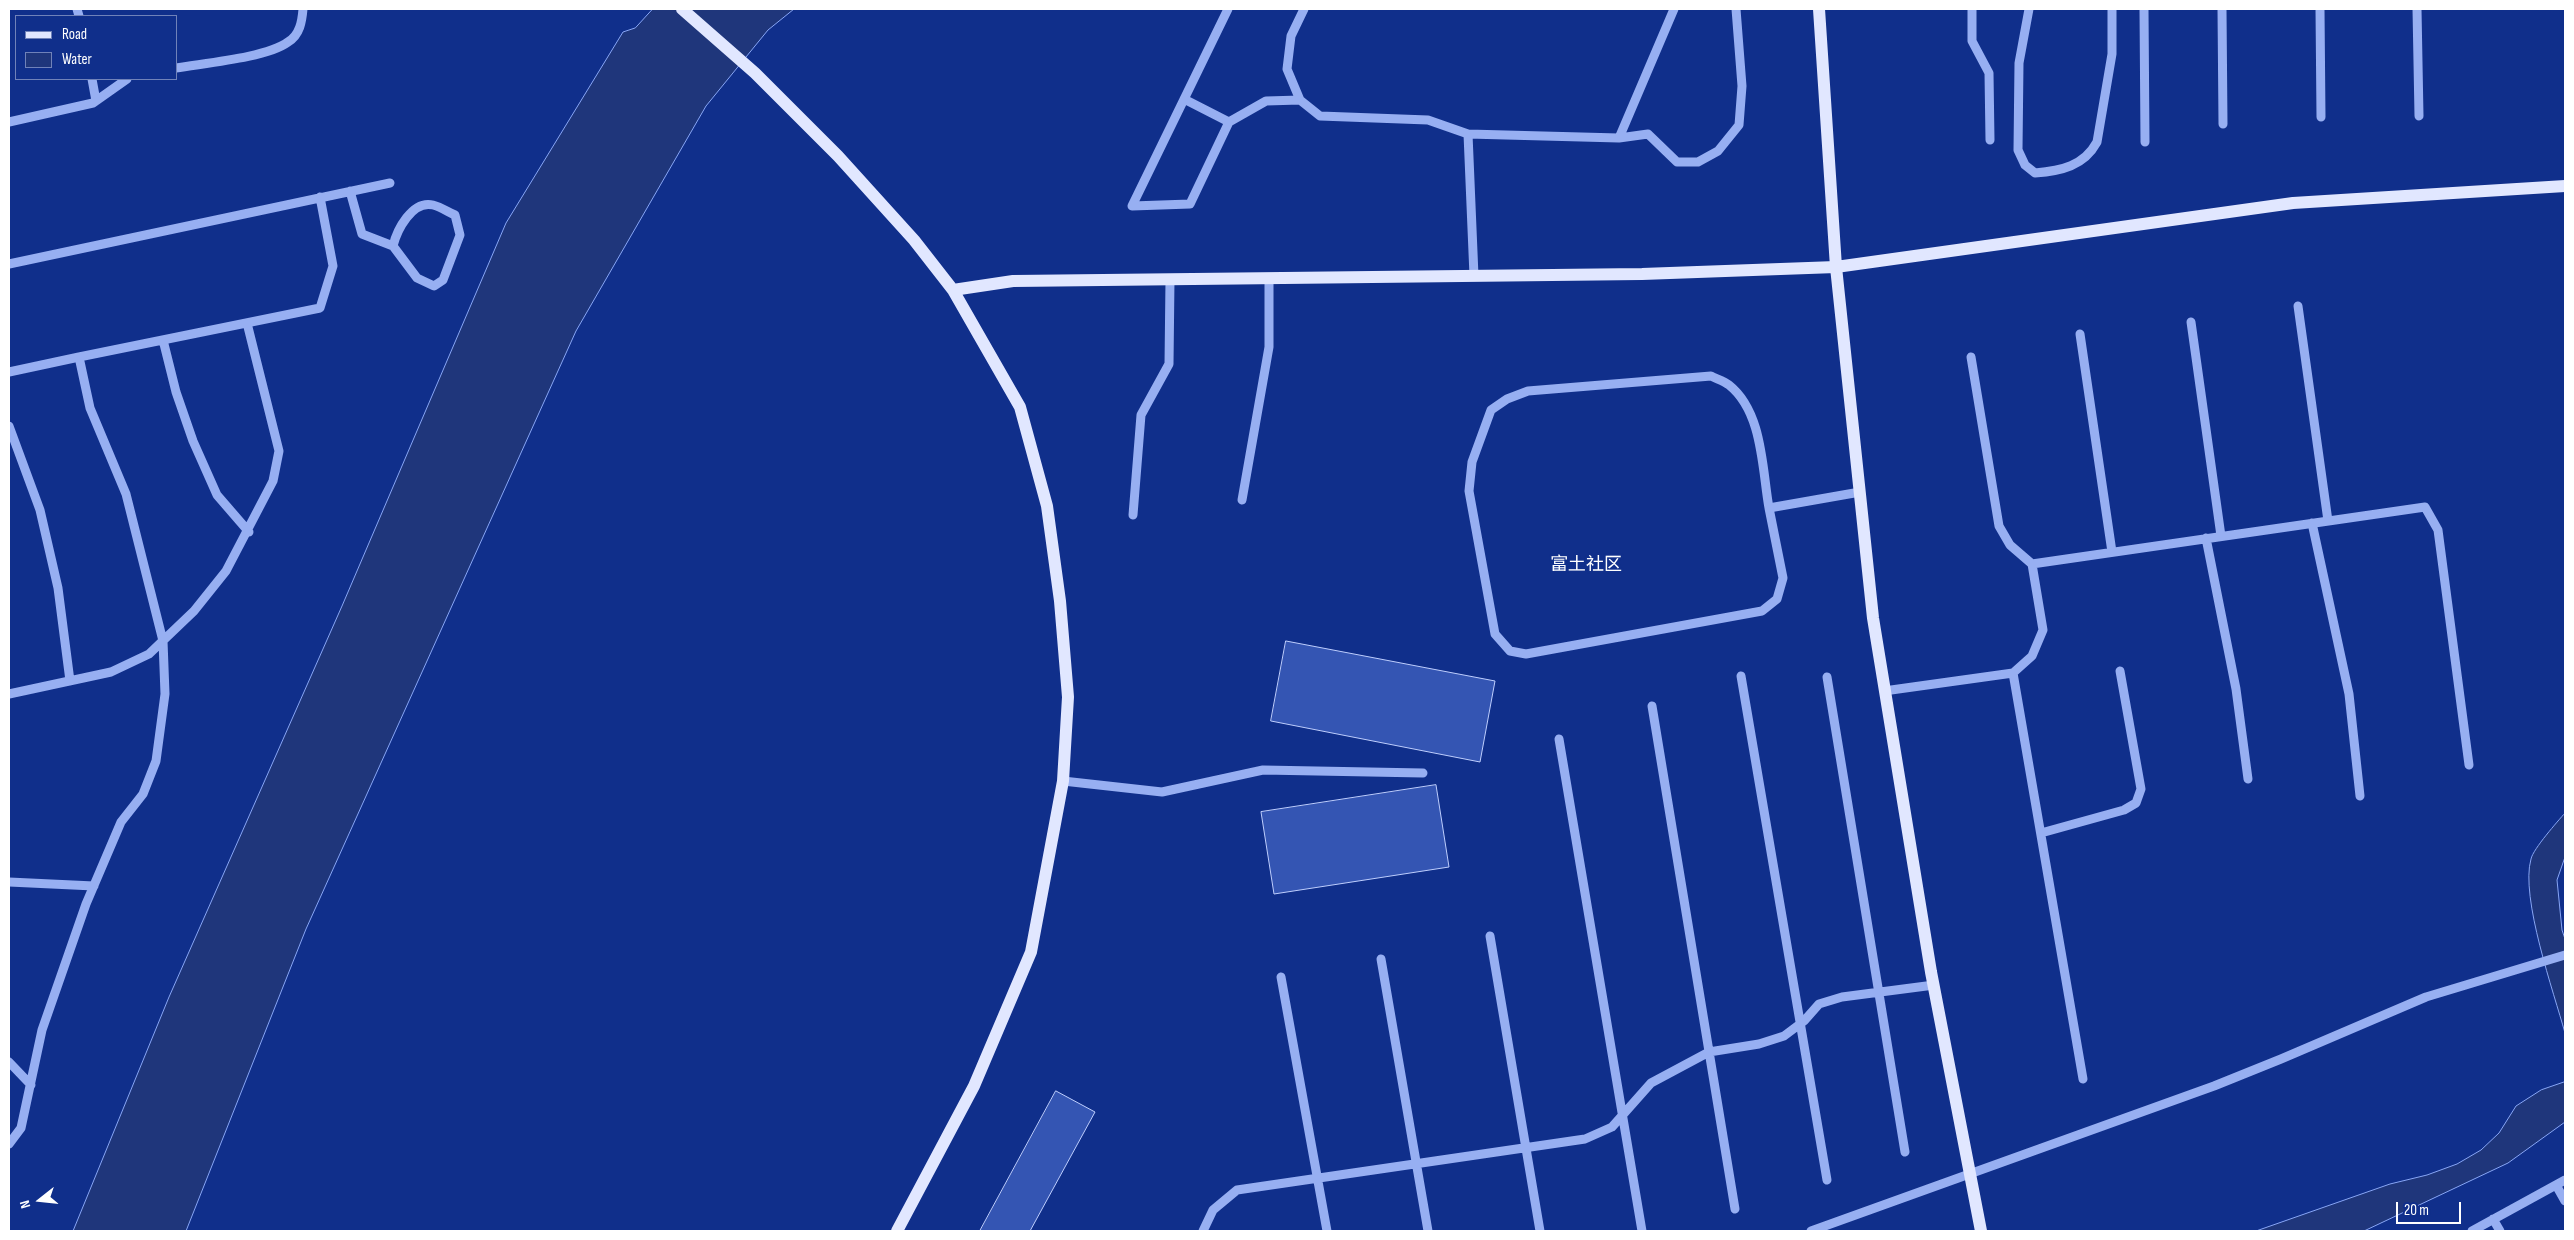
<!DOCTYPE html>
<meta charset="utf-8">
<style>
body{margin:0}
#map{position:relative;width:2574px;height:1240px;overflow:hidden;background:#102f8b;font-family:"Sofia Sans Condensed",sans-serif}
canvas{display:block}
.frame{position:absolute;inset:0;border:10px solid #fff;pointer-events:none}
.legend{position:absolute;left:15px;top:15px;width:162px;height:65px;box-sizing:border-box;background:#102f8b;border:1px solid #7082b9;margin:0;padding:6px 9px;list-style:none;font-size:15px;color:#fff}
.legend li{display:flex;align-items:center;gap:10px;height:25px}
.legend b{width:25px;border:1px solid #7082b9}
.north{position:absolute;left:15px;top:1175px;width:50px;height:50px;-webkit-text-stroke:4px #102f8b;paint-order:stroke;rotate:254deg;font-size:14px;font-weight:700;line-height:20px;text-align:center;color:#fff}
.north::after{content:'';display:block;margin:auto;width:18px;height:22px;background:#fff;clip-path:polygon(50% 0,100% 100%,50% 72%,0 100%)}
.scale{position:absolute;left:2396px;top:1202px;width:65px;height:22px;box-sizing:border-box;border:2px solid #fff;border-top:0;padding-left:6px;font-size:15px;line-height:18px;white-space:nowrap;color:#fff;-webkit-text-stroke:4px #102f8b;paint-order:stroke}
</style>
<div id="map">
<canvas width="2574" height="1240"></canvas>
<div class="frame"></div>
<ul class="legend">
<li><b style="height:6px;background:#e1e7ff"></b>Road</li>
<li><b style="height:14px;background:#1f367b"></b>Water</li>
</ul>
<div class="north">N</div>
<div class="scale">20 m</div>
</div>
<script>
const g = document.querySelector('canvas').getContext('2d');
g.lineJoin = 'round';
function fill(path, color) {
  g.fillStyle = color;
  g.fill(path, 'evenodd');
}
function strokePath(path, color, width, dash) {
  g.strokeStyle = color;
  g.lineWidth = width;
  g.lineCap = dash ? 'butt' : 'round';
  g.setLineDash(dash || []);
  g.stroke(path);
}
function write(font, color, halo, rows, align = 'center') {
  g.font = font + ' "Sofia Sans Condensed","Noto Sans SC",sans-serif';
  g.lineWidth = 5;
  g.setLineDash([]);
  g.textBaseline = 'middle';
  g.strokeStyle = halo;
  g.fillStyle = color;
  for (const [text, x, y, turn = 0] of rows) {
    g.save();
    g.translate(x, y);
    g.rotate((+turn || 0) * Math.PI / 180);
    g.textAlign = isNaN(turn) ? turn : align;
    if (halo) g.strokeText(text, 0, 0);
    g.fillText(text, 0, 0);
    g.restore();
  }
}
const water = new Path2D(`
 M653,9H794L768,30L706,106L576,331L306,929L186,1231H73L169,997L342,606L506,223L623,32L635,28Z
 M2565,813V857L2557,880L2562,930L2565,939V1033C2554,993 2520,897 2531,859C2533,849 2558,821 2565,813Z
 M2565,1082V1122L2508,1163L2364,1231H2256L2390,1184L2427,1175L2457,1164L2481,1150L2499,1133L2516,1106L2541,1090Z`);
const building = new Path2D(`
 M1286,641L1495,681L1480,762L1271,721Z
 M1436,785L1449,867L1274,894L1261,812Z
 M1056,1091L1095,1112L1030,1231H980Z`);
const minor = new Path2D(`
 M77,9L79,16
 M1228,9L1132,206L1190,204L1229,122L1266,101L1300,100
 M1304,9L1291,36L1287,69L1300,100L1320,116L1428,120L1468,134L1619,138L1674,9
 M1972,9V41L1989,73L1990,140
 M2029,9L2019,63L2018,150L2025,165L2035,173C2061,171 2084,166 2097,142L2112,54V9
 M2144,9L2145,142
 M2222,9L2223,124
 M2320,9L2321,117
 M2417,9L2419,116
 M176,68C205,63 266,58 288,42C300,35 302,21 303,9
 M92,79L96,101
 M1184,99L1229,122
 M9,122L93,103L127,79
 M1468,134L1474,276
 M1619,138L1648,134L1677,162H1698L1718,151L1739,125L1742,86L1736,9
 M350,191L362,234L393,246L417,278L434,286L443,280L460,235L455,215C448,212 441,207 433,205C412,200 397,230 393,246
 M9,264L390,183
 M2298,306L2328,521
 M2191,322L2221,536
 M2080,334L2112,552
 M163,340L176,392L193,441L217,495L249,532
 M79,357L320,308L333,266L320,197
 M1971,357L1999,526L2010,545L2032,564L2043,630L2032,656L2013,673
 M9,372L79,357L90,408L126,494L163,641L165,694L156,761L143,794L121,822L86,904L42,1030L21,1128L9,1144
 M9,426L40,510L58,588L70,681
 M1242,500L1269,347V279
 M1769,508C1762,469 1763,412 1729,385C1724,381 1717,379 1711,376L1528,391L1507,399L1491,410L1472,462L1469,491L1495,634L1510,651L1526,654L1762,611L1777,599L1783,578L1769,508L1860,492
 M1133,515L1141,415L1169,364L1170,280
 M2312,523L2349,694L2360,796
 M2206,538L2236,689L2248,779
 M2032,564L2425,507L2438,530L2469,765
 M1741,676L1827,1180
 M1827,677L1905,1152
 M1884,691L2013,673L2083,1079
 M9,694L111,672L149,654L194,611L226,571L273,481L279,451L247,323
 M1652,706L1735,1209
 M1559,739L1642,1231
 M1063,781L1162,792L1263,770L1423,773
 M2041,833L2124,810L2136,803L2141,789L2120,671
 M9,882L94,886
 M1490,936L1540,1231
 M1381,959L1428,1231
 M1281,977L1327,1231
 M9,1062L31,1085
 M2556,1185L2565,1201
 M2493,1219L2500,1231
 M1203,1231L1213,1210L1237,1190L1585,1139L1612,1127L1651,1083L1709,1052L1759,1044L1784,1036L1804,1021L1819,1004L1842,997L1934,985
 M1811,1231L2214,1086L2281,1059L2426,997L2565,955
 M2472,1231L2565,1180`);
const major = new Path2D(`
 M682,9L755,73L838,156L914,240L953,290L1020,407L1047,506L1060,601L1068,697L1063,781L1031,952L974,1086L897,1231
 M1819,9L1836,267L1873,618L1931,972L1981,1231
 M953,290L1013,281L1642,274L1836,267L2293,203L2565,186`);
const neighbourhoodNames = [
 ["富土社区",1586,565]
];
fill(water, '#1f367b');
strokePath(water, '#88a6f5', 1);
fill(building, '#3455b3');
strokePath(building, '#becefd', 1);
strokePath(minor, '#97aff2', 9);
strokePath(major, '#e1e7ff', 12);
write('18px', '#fff', '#102f8b', neighbourhoodNames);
</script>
